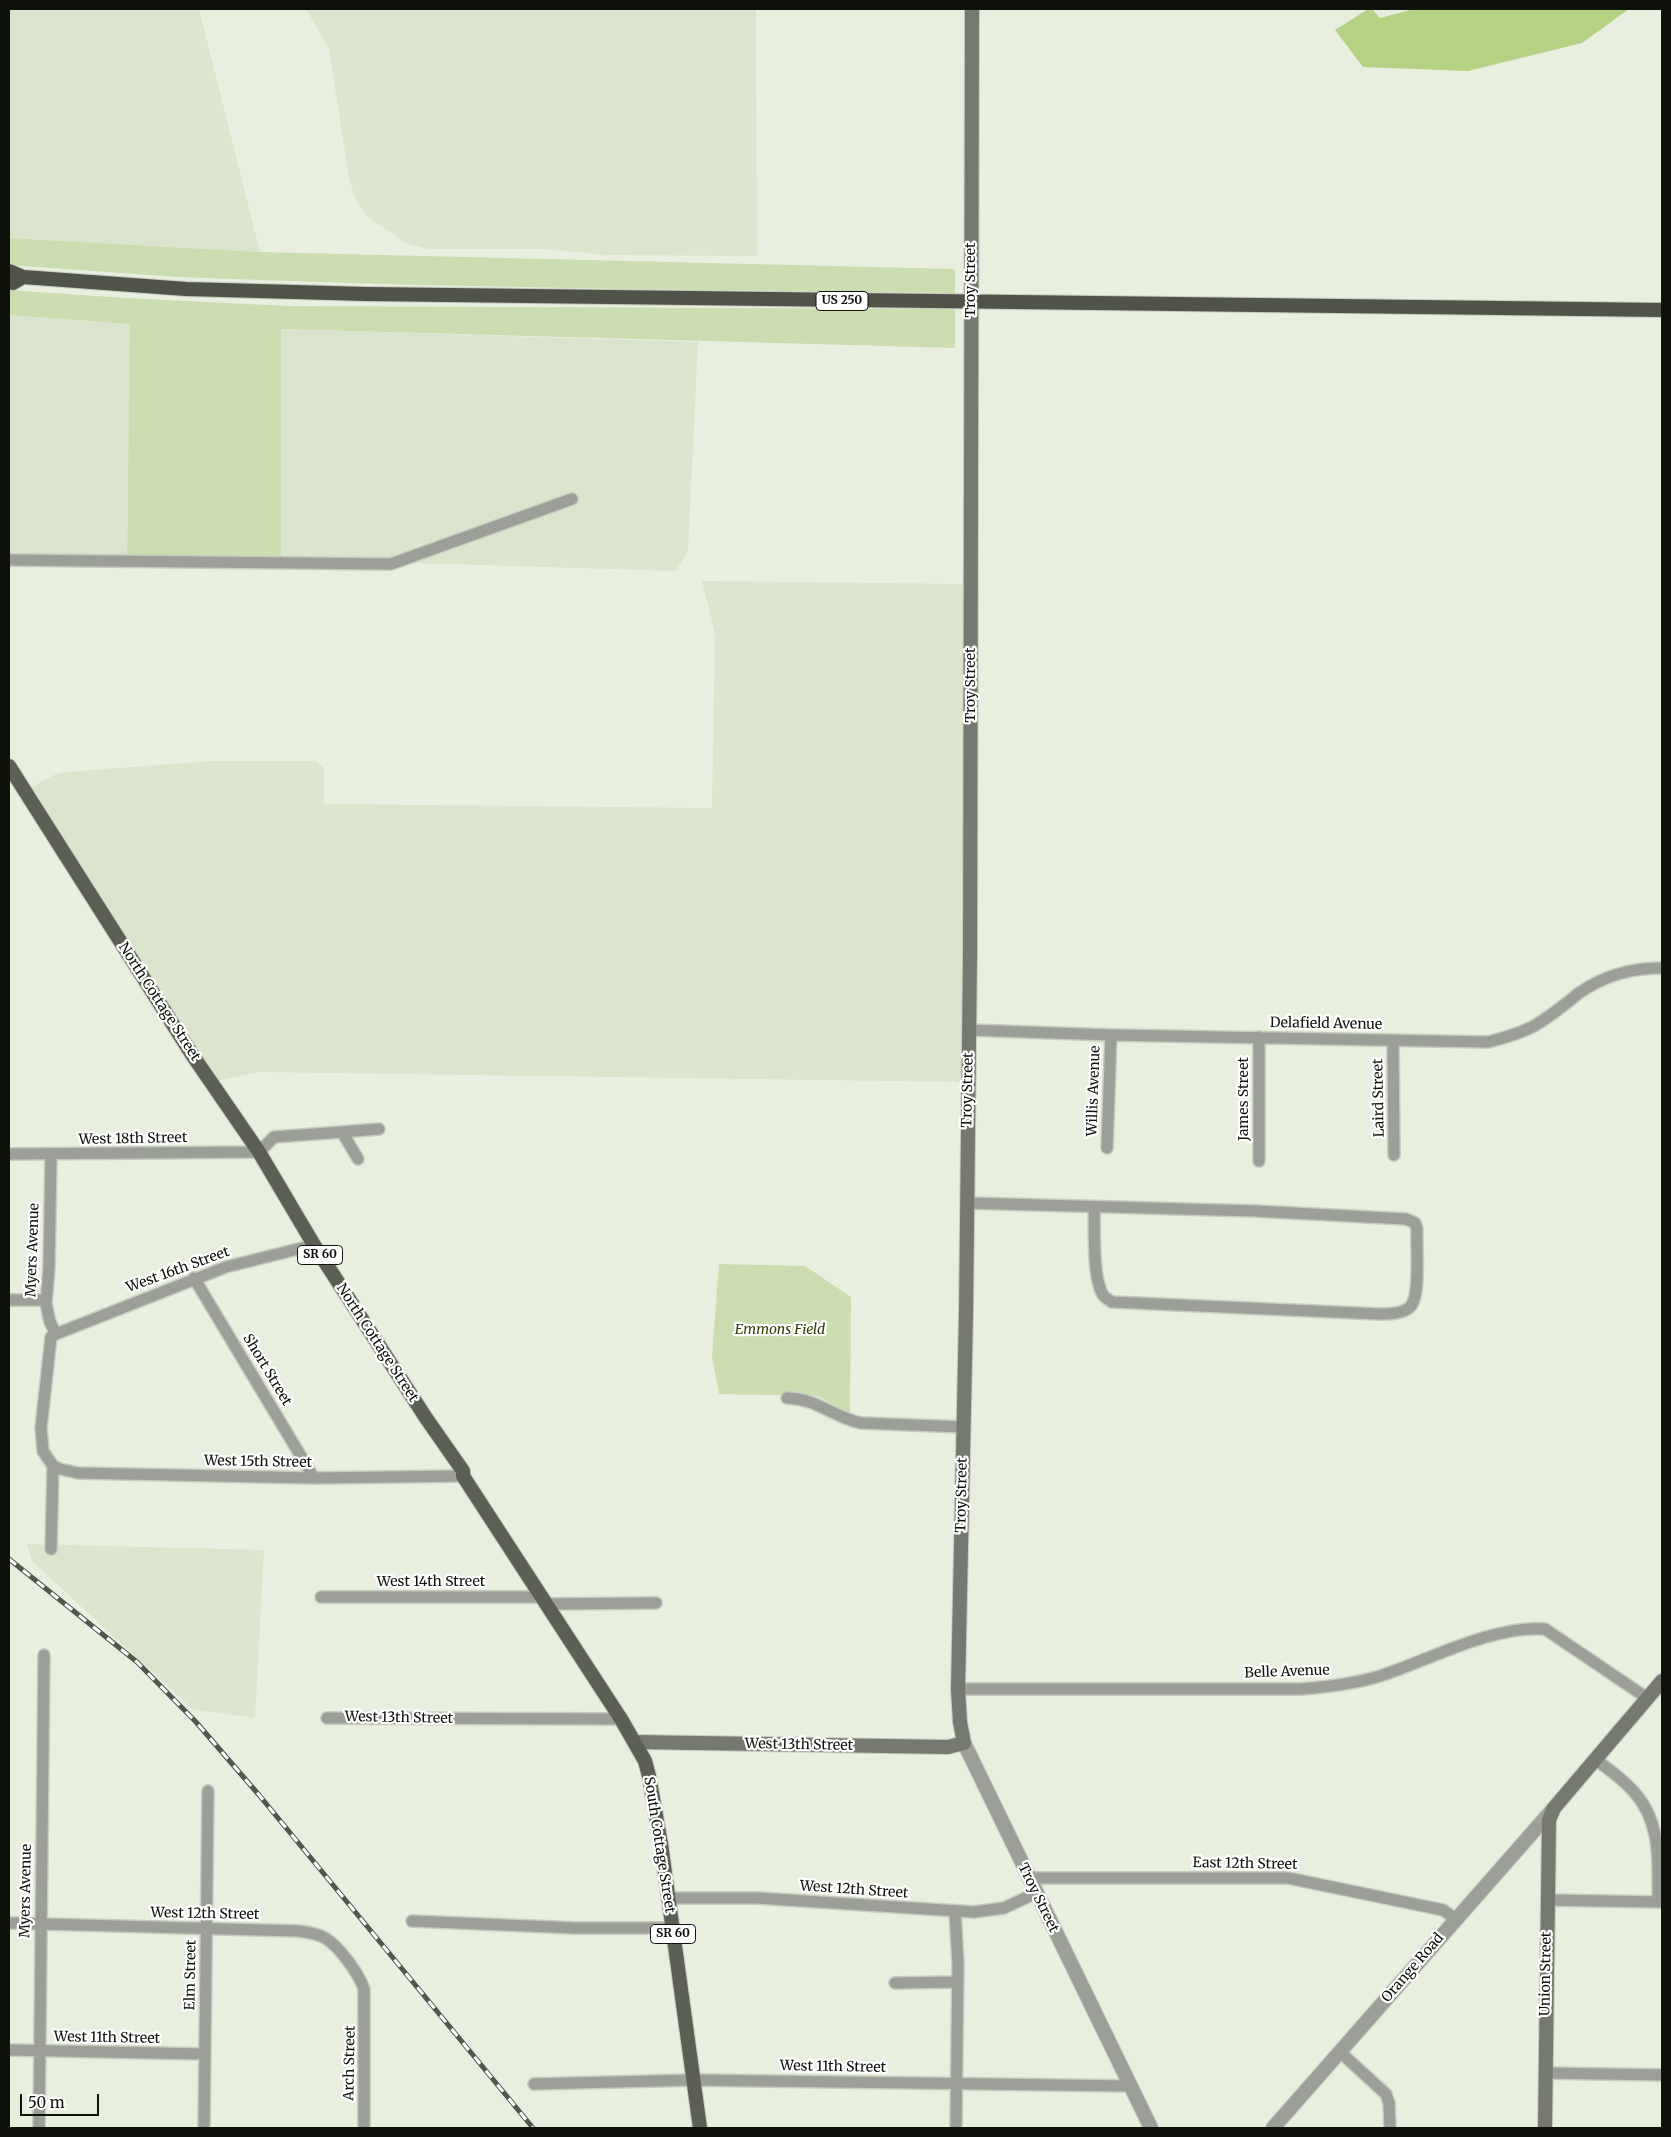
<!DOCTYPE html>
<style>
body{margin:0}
#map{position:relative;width:1671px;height:2137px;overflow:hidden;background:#e8efdf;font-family:Merriweather,serif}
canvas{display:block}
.frame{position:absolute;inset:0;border:10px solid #0f110b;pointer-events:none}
.scale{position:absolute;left:20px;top:2094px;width:79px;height:22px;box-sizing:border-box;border:2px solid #0f110b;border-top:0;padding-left:6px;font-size:15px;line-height:18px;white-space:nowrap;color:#0f110b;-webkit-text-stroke:4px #fff;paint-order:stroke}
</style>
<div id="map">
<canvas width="1671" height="2137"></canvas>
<div class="frame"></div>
<div class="scale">50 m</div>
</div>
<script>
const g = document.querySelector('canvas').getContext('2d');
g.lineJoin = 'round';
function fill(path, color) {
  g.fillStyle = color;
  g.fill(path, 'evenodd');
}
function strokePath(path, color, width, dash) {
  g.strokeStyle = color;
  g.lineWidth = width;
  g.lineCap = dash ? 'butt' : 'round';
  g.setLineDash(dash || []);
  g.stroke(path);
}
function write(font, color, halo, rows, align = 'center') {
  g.font = font + ' Merriweather,serif';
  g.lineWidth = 4.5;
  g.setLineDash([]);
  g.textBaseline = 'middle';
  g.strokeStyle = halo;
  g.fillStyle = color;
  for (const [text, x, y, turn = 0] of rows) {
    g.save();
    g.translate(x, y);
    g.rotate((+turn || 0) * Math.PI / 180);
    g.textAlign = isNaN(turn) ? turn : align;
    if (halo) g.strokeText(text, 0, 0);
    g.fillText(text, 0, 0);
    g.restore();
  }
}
const built = new Path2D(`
 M9,9H199L260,252L9,238Z
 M306,9H756L757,256L607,255L543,249H428L407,244L367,216L355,198L349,178L329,49Z
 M9,315L130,324L127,558L9,555Z
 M281,329L698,342L688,551L676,571L281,559Z
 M702,581L966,584L963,1082L259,1072L217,1081L32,787L54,775L66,772L212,761H316L324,768V804L712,808L715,633Z
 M27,1544L264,1550L255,1718L192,1709L32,1561Z`);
const green = new Path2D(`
 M9,238L260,252L955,269V293L617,289L378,284L178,277L9,265Z
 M9,290L125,298L287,306L955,309V348L281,329V559L127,558L130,324L9,315Z
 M719,1264L805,1266L851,1297L850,1414L818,1396L719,1394L712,1356Z`);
const water = new Path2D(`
 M1368,9H1372L1380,18L1414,9H1629L1582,43L1468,71L1363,67L1335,30Z`);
const minor = new Path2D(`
 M9,560L391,564L572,499
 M969,1030L1111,1035L1488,1042C1504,1038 1518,1034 1532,1027C1549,1018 1564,1005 1579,993C1605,975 1631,968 1662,968
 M1259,1037V1161
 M1393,1041L1394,1155
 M342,1132L379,1129
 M1107,1148L1111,1035
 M9,1154L259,1152L274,1137L342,1132L358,1159
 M51,1155L49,1268L46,1304L50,1322L56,1334
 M967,1203L1255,1211L1406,1219L1415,1223L1417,1229C1416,1246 1421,1297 1410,1307C1402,1314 1389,1314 1379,1314L1112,1302C1109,1300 1105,1298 1103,1295C1092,1277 1095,1229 1094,1207
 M194,1278L314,1478
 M9,1300H46
 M787,1398C819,1399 832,1417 861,1423L964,1427
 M53,1466L60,1469L78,1473L314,1478L463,1476
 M51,1549L53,1466L43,1451L41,1428L51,1337L56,1334L226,1267L314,1245
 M321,1597H541
 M546,1604L656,1603
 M958,1689H1301C1327,1687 1354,1684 1380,1676C1429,1660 1493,1625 1545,1629L1647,1698
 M327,1718L621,1719
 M1595,1759C1608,1769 1623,1779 1634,1792C1662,1823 1658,1863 1658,1902
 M1028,1878H1288L1443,1910L1456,1919
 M668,1898H757L974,1912L1004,1908L1036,1893
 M1547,1900L1662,1902
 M955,1912L958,1964L956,2128
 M412,1921L575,1928H672
 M9,1923L298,1931C307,1932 316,1933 325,1938C339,1946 359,1974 364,1989V2128
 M895,1983L958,1982
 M9,2050L205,2054
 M1340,2052L1386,2094L1389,2103L1390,2128
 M1546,2073L1662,2075
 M534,2084L693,2080L1131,2086
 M39,2128L44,1655
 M204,2128L208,1791`);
const tertiary = new Path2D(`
 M964,1743L1151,2128
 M1273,2128L1554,1808`);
const secondary = new Path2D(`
 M635,1742L948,1747L964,1743L960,1722L958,1689L966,1313L970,955L972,9
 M1545,2128L1549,1820L1554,1808L1662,1681`);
const primary = new Path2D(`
 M9,766L193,1056L259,1152L314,1245L426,1418L463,1471V1476L621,1719L645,1761L649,1776L661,1844L700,2128`);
const trunk = new Path2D(`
 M9,271L23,277L186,289L367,294L1662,310
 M9,282L13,283L23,277`);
const rail = new Path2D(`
 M9,1559L137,1662L196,1722L259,1795L533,2128`);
const shields = [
 [842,301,52],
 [320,1255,45],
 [673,1934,45]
];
const shieldNames = [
 ["US 250",842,301],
 ["SR 60",320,1255],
 ["SR 60",673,1934]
];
const streetNames = [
 ["Troy Street",971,280,-90],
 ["Troy Street",971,685,-90],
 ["North Cottage Street",159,1002,57],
 ["Delafield Avenue",1326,1024,1],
 ["Troy Street",968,1090,-89],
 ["Willis Avenue",1094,1091,-88],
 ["Laird Street",1379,1098,-91],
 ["James Street",1244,1099,-90],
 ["West 18th Street",133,1139,-1],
 ["Myers Avenue",33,1250,-88],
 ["West 16th Street",178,1270,-20],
 ["North Cottage Street",377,1343,57],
 ["Short Street",267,1370,59],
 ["West 15th Street",258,1462,1],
 ["Troy Street",962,1495,-89],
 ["West 14th Street",431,1582],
 ["Belle Avenue",1287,1672,-2],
 ["West 13th Street",399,1718,1],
 ["West 13th Street",799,1745,1],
 ["South Cottage Street",659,1845,81],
 ["East 12th Street",1245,1864,1],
 ["West 12th Street",854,1890,4],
 ["Myers Avenue",26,1891,-89],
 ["Troy Street",1038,1898,64],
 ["West 12th Street",205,1914,1],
 ["Orange Road",1413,1968,-49],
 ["Union Street",1546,1974,-89],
 ["Elm Street",191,1975,-89],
 ["West 11th Street",107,2038,1],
 ["Arch Street",350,2063,-89],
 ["West 11th Street",833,2067,1]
];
const parkNames = [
 ["Emmons Field",780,1330]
];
fill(built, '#dbe4cd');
fill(green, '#ccddb0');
fill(water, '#b5d184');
strokePath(minor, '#c5cbbd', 14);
strokePath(tertiary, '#c5cbbd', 16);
strokePath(secondary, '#c5cbbd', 16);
strokePath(primary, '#c5cbbd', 16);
strokePath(trunk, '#c5cbbd', 16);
strokePath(minor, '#9c9e98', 11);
strokePath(tertiary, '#9c9e98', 14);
strokePath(secondary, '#767970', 14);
strokePath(primary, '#5b5f54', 14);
strokePath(trunk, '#505448', 14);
strokePath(rail, '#52564c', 5);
strokePath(rail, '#fff', 3, [9]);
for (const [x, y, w] of shields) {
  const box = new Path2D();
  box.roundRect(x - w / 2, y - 9.5, w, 19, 4);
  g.fillStyle = '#fff';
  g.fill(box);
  strokePath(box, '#0f110b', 1);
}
write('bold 12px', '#0f110b', null, shieldNames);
write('14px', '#0f110b', '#fff', streetNames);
write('italic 14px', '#2e3e04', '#fff', parkNames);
</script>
